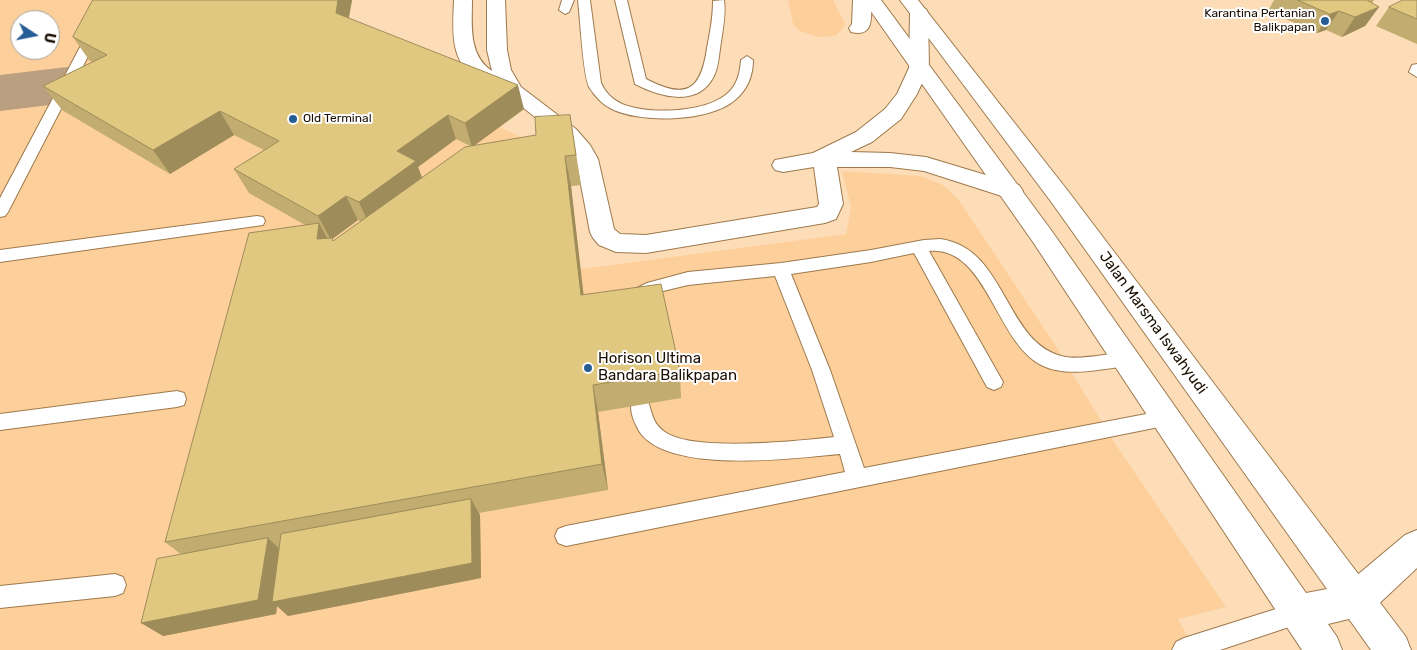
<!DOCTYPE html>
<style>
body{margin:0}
#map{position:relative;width:1417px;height:650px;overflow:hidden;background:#fdddb8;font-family:Rubik,sans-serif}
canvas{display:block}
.north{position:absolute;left:10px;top:10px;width:50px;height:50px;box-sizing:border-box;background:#fff;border:1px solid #a49f99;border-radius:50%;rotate:101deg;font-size:14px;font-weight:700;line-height:20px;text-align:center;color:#1c0f01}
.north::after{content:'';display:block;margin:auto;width:18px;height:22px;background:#265d95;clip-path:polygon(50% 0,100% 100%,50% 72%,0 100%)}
</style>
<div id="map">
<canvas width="1417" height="650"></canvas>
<div class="north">U</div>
</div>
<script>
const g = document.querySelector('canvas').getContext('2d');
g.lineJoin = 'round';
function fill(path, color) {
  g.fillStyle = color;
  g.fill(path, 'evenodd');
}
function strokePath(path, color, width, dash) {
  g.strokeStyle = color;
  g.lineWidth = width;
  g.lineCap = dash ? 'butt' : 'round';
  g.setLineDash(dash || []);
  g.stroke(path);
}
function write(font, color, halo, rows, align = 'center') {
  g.font = font + ' Rubik,sans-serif';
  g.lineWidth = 4;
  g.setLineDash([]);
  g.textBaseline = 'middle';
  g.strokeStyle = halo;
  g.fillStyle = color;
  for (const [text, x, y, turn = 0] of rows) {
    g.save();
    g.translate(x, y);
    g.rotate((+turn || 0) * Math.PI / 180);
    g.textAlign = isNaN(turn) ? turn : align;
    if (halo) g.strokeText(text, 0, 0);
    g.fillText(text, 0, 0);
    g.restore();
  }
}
const built = new Path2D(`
 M0,0H352L345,36L524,109L500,127L541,147L575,144L581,185L571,186L581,269L846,234L851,207L842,171L920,176L943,185L958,199L968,214L1055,345L1116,445L1226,607L1178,619L1195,650H0ZM20,20H50V50H20Z
 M788,0H833L845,23L843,29L835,36L818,37L800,31L793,24Z`);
const taxiway = new Path2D(`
 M67,67L88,72L97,85L88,98L67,103L0,111V75Z`);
const lane = new Path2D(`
 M105,0H117L8,212L5,216L0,217V198Z
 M562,0H574L569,12L565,14L559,10Z
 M578,0H590L601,83C605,92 613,100 622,104C649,115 708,113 729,92C738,83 740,72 741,60L747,56L753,60C753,76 747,90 735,100C710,122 639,124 610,108C602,104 594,95 589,87C583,75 580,17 578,0Z
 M615,0H627L646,79C686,100 701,91 707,48C710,33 713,17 713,1L724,0C726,13 723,29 721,42C719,53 719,66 714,76C698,108 660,97 635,84Z
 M1417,64V77L1409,72L1412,65Z
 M257,216L263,217L265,221L263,225L0,262V250Z
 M940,239C1008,248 1004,346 1066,357C1081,360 1111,353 1127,352L1133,354L1136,359L1133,364L1127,366C1100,369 1067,378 1041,365C995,341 987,246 929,251L1003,382L1001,387L994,390L987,387L914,253L871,262L791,274L830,370L864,468L1167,410L1174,412L1177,418L1174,424L566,546L558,543L555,536L558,529L566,526L845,472L840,454C795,458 656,477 636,425C632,417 629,407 633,399L640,397L647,399C653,413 651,422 665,432C692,452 799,441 834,437L812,370L775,276L688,285L659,292L641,299L635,297L633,293L635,289L647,283L688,272L781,263L871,250L924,240Z
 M177,391L184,393L186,399L184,405L177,407L0,430V414Z
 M115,574L123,577L126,585L123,593L115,596L0,608V586Z
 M1298,602L1306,605L1309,613L1306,621L1298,624L1220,650H1172L1176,642L1184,638Z`);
const street = new Path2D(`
 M454,0H472C472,25 468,55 492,71L487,50V0H505L507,50L511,70L521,87L576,129L590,145L598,159L614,229L620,234L646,235L817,207L819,204L814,167L783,172L775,170L772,165L775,160L813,153L856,132L885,109L897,94L909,68L910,13L912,9L919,7L926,9L928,13L929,68L917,94L901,119L872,142L851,152L890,153L926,157L1019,185L1023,191L1019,197L1011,199L924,171L890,167H837L843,204L836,219L825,223L646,253L616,252L599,245L593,238L590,232L576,159L570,149C551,129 527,110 505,94C496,88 484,85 475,78C449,59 453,28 454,0Z
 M853,0H871C871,16 875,38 851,32L849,28L852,24Z
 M1417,530V568L1369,613L1356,618L1343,613L1338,600L1343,587L1405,535Z`);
const highway = new Path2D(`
 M863,0H881L1051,230L1306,593L1327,589L1052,203L900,0H918L1068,191L1406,637L1411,650H1371L1349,619L1328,624L1337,637L1342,650H1302L1033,242Z`);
const wall = new Path2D(`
 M93,0H352L349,18L524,109L474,146L536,135L570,115L581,185L571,186L583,295L680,371L681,398L598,412L608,490L479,513L480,515L481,578L288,616L277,606L276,614L163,636L182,555L165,542L305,225L249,193L234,169L264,150L234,135L170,174L62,110L43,86L92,62L89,60L73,37ZM456,139L470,146L422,178L418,167ZM358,220L361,222L334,241L332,239Z
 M1274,0H1374L1372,3L1379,7L1365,26L1342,37L1326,30L1317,33L1268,11Z
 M1417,0V44L1376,26L1389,7Z`);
const shadedWall = new Path2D(`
 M338,0H352L345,36L336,13Z
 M1379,7L1365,26L1342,37L1355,17Z
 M1339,11L1326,30L1317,33L1330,14Z
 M518,85L524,109L472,147L465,123Z
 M220,111L234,135L170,174L153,150Z
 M448,115L456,139L418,167L425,185L370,227L359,202L397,151Z
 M565,156L571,186L587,324L581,295Z
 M346,196L358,220L331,240L318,216Z
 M319,223L335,253L317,239Z
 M593,385L598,412L608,490L602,464Z
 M471,499L480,515L481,578L288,616L277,606L276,614L163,636L141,623L268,538L284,553Z`);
const building = new Path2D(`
 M93,0H338L336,13L518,85L465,123L448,115L397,151L416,161L359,202L346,196L318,216L234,169L279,141L220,111L153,150L43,86L107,55L73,37Z
 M1298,0H1367L1379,7L1355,17L1339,11L1330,14Z
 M1403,0H1417V19L1389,7Z
 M570,115L576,155L565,156L581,295L661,284L680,371L593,385L602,464L165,542L249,233L319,223L317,239L332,238L333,241L465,147L536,135L535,117Z
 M471,499L472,563L272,602L281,534Z
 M268,538L258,600L141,623L157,559Z`);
const markers = [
 [1325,21,5,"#265d95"],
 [293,119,5,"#265d95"],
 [588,368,5,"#265d95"]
];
const farPoinames = [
 ["Karantina Pertanian",1315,14],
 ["Balikpapan",1315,28],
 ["Old Terminal",303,119,"left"]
];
const streetNames = [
 ["Jalan Marsma Iswahyudi",1153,323,54]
];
const poiNames = [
 ["Horison Ultima",598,359],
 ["Bandara Balikpapan",598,376]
];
fill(built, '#fdd09b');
fill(taxiway, '#ba9f81');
strokePath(lane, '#9d794d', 2);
strokePath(street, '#9d794d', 2);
strokePath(highway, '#9d794d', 2);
fill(lane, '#fff');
fill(street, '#fff');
fill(highway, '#fff');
fill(wall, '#c2ac6f');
fill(shadedWall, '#9e8c5a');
fill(building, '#e1c881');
strokePath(building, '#9e8c5a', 1);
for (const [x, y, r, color] of markers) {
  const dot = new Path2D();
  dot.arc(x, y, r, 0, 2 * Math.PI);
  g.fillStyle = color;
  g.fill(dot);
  strokePath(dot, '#fff', 2);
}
write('12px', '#1c0f01', '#fff', farPoinames, 'right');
write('15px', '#1c0f01', '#fff', streetNames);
write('15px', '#1c0f01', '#fff', poiNames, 'left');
</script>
